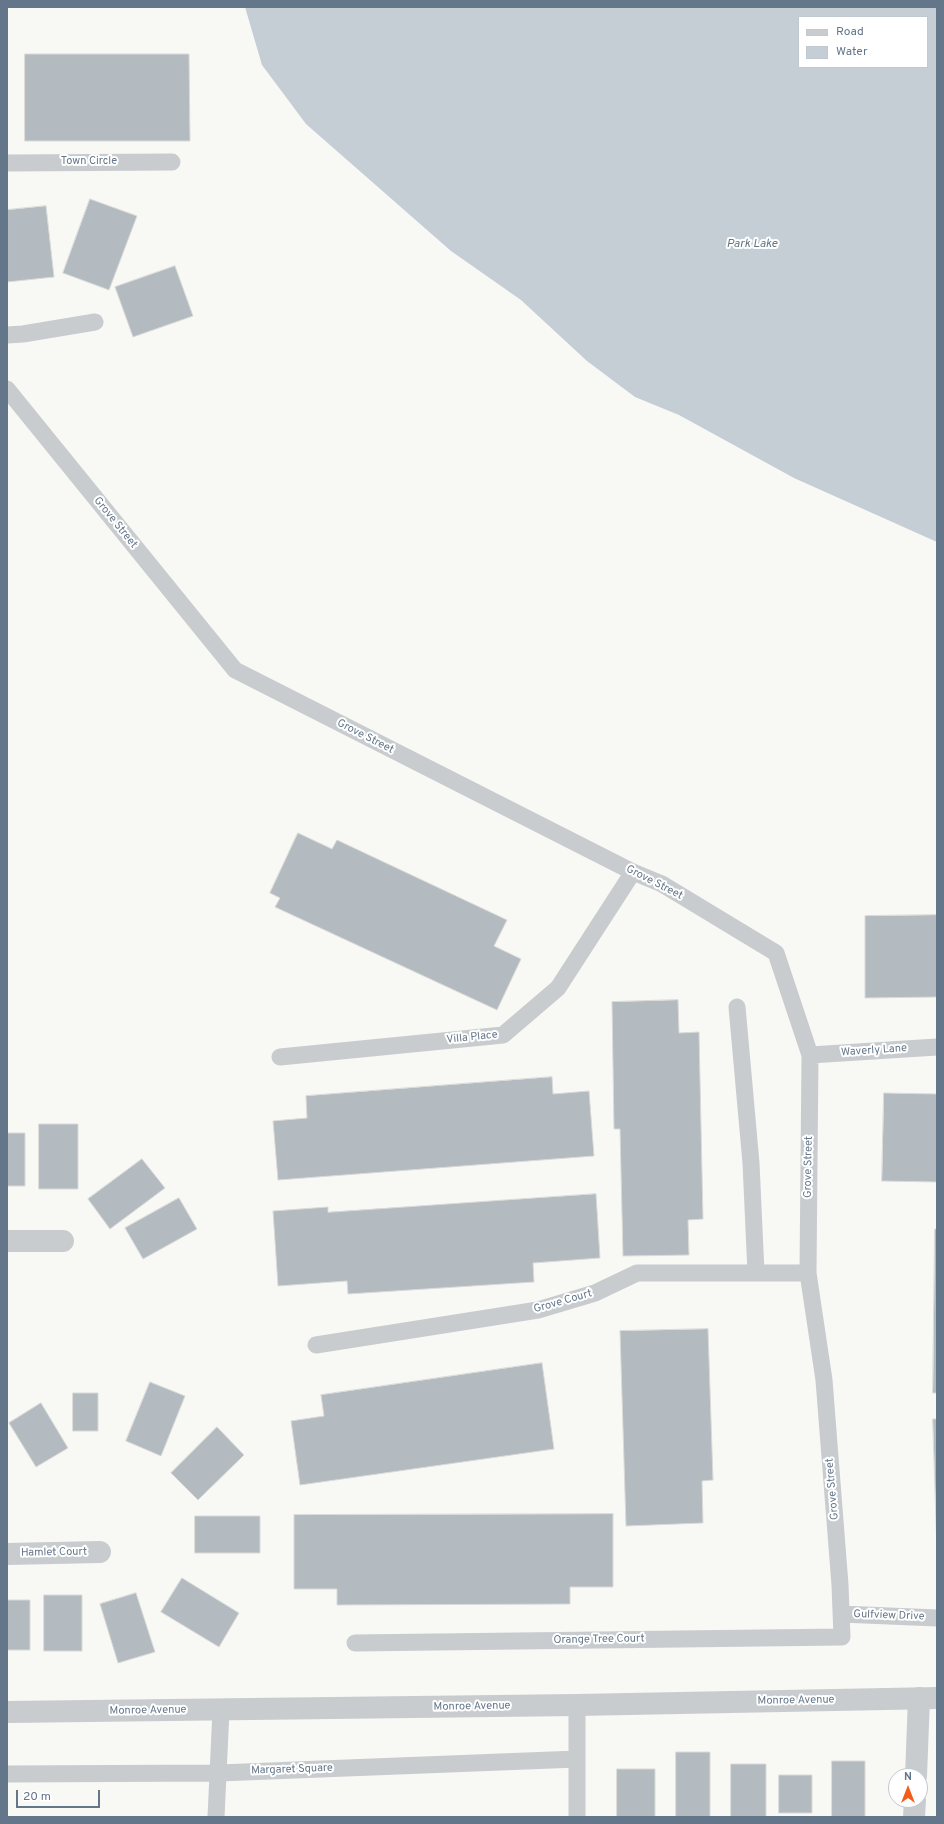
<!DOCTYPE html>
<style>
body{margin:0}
#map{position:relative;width:944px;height:1824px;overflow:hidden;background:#f8f8f5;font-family:Overpass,sans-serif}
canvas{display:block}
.frame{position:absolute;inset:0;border:8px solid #647689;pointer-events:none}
.legend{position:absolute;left:798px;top:16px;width:130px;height:52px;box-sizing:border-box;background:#fff;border:1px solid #c1c8d0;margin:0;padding:5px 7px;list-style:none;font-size:12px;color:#647689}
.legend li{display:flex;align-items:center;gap:8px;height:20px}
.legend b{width:20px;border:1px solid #c1c8d0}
.north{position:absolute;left:888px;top:1768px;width:40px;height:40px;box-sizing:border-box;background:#fff;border:1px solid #c1c8d0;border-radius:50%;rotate:0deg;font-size:11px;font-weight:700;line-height:16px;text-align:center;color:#647689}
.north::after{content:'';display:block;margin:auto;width:14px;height:18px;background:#f45c19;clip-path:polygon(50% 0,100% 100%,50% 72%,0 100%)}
.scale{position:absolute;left:16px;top:1790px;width:84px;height:18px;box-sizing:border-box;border:2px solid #647689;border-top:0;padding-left:5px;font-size:12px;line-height:14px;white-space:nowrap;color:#647689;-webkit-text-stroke:3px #fff;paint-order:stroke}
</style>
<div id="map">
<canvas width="944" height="1824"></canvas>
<div class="frame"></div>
<ul class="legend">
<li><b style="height:5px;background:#c8cccf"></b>Road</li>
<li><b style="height:11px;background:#c4ced4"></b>Water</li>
</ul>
<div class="north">N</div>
<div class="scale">20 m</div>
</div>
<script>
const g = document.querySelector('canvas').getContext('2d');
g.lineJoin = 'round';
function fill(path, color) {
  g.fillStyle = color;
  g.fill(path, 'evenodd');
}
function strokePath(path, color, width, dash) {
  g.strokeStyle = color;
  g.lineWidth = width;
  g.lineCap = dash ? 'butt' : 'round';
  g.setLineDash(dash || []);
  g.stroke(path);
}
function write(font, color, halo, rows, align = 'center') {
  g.font = font + ' Overpass,sans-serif';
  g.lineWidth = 4;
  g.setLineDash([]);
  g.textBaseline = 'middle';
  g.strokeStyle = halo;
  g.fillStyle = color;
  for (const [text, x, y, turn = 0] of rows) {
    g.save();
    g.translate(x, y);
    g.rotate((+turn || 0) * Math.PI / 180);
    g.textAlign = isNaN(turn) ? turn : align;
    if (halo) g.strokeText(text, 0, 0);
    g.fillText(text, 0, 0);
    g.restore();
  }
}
const water = new Path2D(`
 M245,7H937V542L794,478L679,415L635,397L587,361L521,300L451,251L306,124L262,65ZM799,17H927V67H799Z`);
const building = new Path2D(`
 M25,54H189L190,141H25Z
 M90,199L137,216L109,290L63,273Z
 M46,206L54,277L7,282V210Z
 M175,266L193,316L133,337L115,287Z
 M298,833L332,849L337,840L507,920L494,946L521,959L497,1010L275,907L280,898L270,893Z
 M937,915V997L865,998V916Z
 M678,1000L679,1033L699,1032L703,1219L688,1220L689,1255L623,1256L620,1129H614L612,1002Z
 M552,1077L553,1094L589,1091L594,1156L278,1180L273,1121L307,1118L306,1096Z
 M884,1093L937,1094V1182L882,1181Z
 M39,1124H78V1189H39Z
 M7,1133H25V1186H7Z
 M142,1159L165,1188L110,1229L88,1199Z
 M596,1194L600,1258L533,1263L534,1282L348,1294L347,1281L278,1286L273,1211L328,1207V1212Z
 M179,1198L197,1229L143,1259L125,1228Z
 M935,1229H937V1393H933Z
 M708,1329L713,1480L702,1481L703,1523L626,1526L620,1331Z
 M542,1363L554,1449L300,1485L291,1421L324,1416L321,1395Z
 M150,1382L185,1396L161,1456L126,1441Z
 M73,1393H98V1431H73Z
 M41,1403L68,1448L36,1467L9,1423Z
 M933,1419H937V1552Z
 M217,1427L244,1455L198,1500L171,1473Z
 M613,1514V1587H570V1604L337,1605V1589H294V1515Z
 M195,1516H260V1553H195Z
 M182,1578L239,1613L219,1647L161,1612Z
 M136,1593L155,1652L118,1663L100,1604Z
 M44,1595H82V1651H44Z
 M7,1600H30V1650H7Z
 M676,1752H710V1817H676Z
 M832,1761H865V1817H832Z
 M731,1764H766V1817H731Z
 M617,1769H655V1817H617Z
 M779,1775H812V1813H779Z`);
const service = new Path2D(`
 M7,163L172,162
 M7,335L23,334L95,322
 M7,389L235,670L633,872L662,884L776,953L810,1055L808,1273L824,1380L840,1585L842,1637L355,1643
 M737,1007L751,1163L756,1273
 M810,1055L937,1047
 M280,1057L503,1035L558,988L633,872
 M316,1345L538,1310L595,1293L637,1273H808
 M841,1614L937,1618
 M577,1705V1817
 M7,1774L219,1773L577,1759
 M216,1817L221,1710`);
const minor = new Path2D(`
 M7,1241H63
 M7,1554L100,1552
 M916,1776L919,1698
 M914,1817L915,1800`);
const tertiary = new Path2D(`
 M7,1712L577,1705L937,1698`);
const streetNames = [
 ["Town Circle",89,162],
 ["Grove Street",115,523,51],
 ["Grove Street",365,737,27],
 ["Grove Street",654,883,27],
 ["Villa Place",472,1038,-6],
 ["Waverly Lane",874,1051,-4],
 ["Grove Street",809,1167,-89],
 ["Grove Court",563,1302,-16],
 ["Grove Street",833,1489,-95],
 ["Hamlet Court",54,1553,-1],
 ["Gulfview Drive",889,1616,2],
 ["Orange Tree Court",599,1640,-1],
 ["Monroe Avenue",796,1701,-1],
 ["Monroe Avenue",472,1707,-1],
 ["Monroe Avenue",148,1711,-1],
 ["Margaret Square",292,1770,-2]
];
const waterNames = [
 ["Park Lake",752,245]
];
fill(water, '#c4ced4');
fill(building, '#b3bac0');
strokePath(building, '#dadad7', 1);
strokePath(service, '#c8cccf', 17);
strokePath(minor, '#c8cccf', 22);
strokePath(tertiary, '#c8cccf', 22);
write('11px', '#647689', '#fff', streetNames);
write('italic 12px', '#607884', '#fff', waterNames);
</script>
